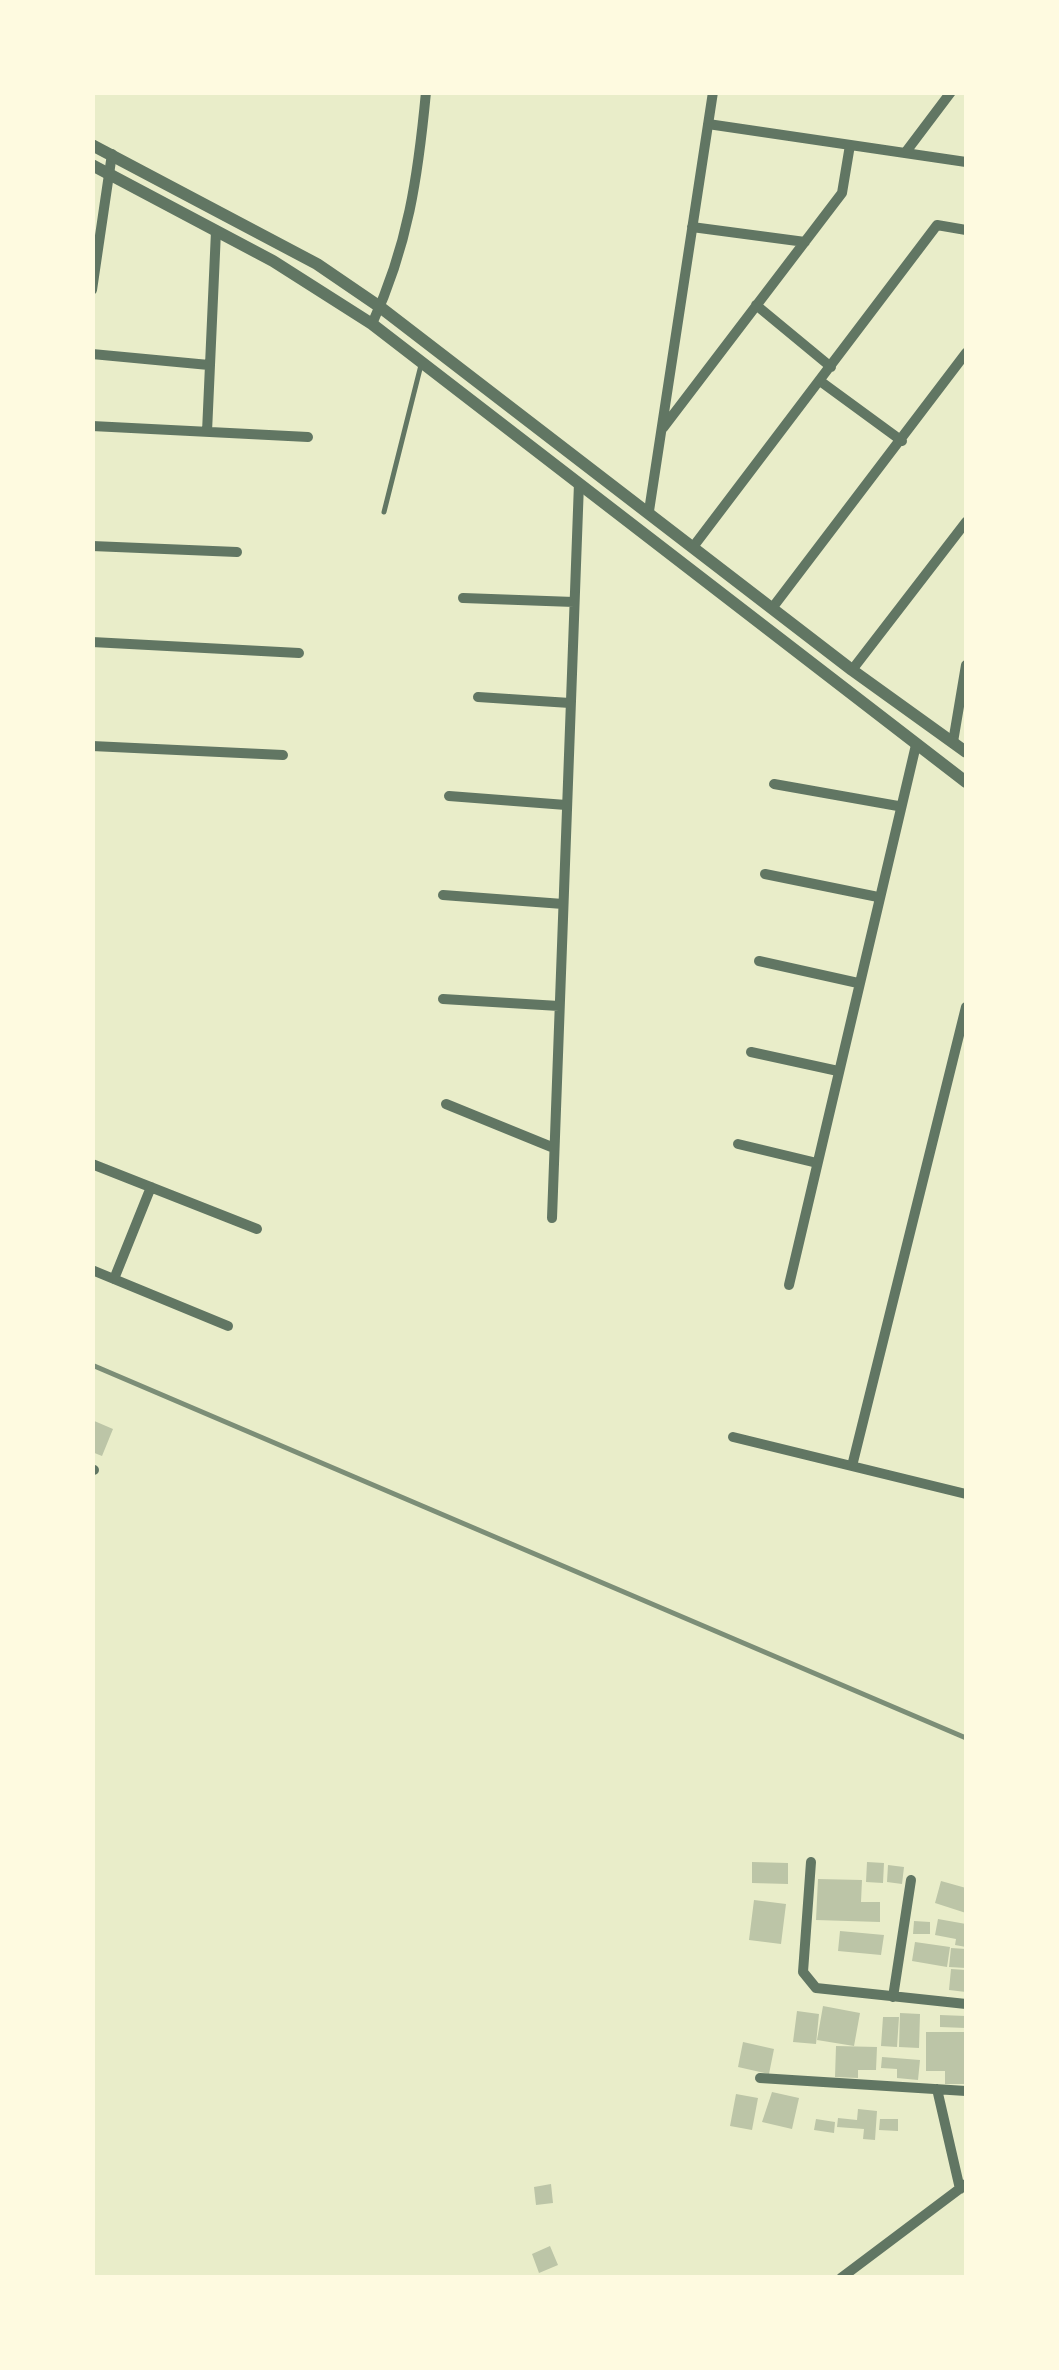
<!DOCTYPE html>
<style>
body{margin:0}
#map{position:relative;width:1059px;height:2370px;overflow:hidden;background:#e9edc9;font-family:Roboto,sans-serif}
canvas{display:block}
.frame{position:absolute;inset:0;border:95px solid #fefae0;pointer-events:none}
</style>
<div id="map">
<canvas width="1059" height="2370"></canvas>
<div class="frame"></div>
</div>
<script>
const g = document.querySelector('canvas').getContext('2d');
g.lineJoin = 'round';
function fill(path, color) {
  g.fillStyle = color;
  g.fill(path, 'evenodd');
}
function strokePath(path, color, width, dash) {
  g.strokeStyle = color;
  g.lineWidth = width;
  g.lineCap = dash ? 'butt' : 'round';
  g.setLineDash(dash || []);
  g.stroke(path);
}
const building = new Path2D(`
 M92,1420L113,1429L102,1456L92,1452Z
 M752,1862L788,1863V1884L752,1883Z
 M867,1862L884,1863L883,1883L866,1882Z
 M888,1865L904,1867L902,1884L887,1882Z
 M818,1879L862,1880L861,1902H880V1922L816,1920Z
 M941,1881L966,1888V1913L935,1903Z
 M754,1900L786,1904L781,1944L749,1940Z
 M938,1919L966,1924V1947L955,1945L956,1939L935,1935Z
 M914,1921L930,1922V1934H913Z
 M840,1931L884,1935L881,1955L838,1951Z
 M915,1942L950,1947L947,1967L912,1961Z
 M951,1948L966,1949V1968L949,1967Z
 M951,1969L966,1970V1992L949,1990Z
 M823,2006L860,2013L854,2046L817,2040Z
 M797,2011L819,2014L816,2044L793,2042Z
 M900,2013L920,2014L919,2048L899,2047Z
 M940,2015L966,2016V2028L940,2027Z
 M883,2017H899L897,2047L881,2046Z
 M926,2032H966L965,2084H945V2071H926Z
 M743,2042L774,2049L769,2074L738,2067Z
 M836,2046L877,2047L876,2070H858V2078L835,2077Z
 M882,2057L920,2060L918,2080L897,2078V2069L881,2068Z
 M772,2092L799,2098L792,2129L762,2122Z
 M736,2094L758,2098L752,2130L730,2126Z
 M858,2109L877,2111L875,2140L863,2139L864,2129L837,2127L838,2118L857,2120Z
 M816,2119L835,2122L834,2133L814,2130Z
 M880,2119H898V2131L879,2130Z
 M551,2184L553,2203L536,2205L534,2187Z
 M550,2246L558,2265L539,2273L532,2254Z`);
const service = new Path2D(`
 M384,512L421,365`);
const minor = new Path2D(`
 M708,124L966,162
 M905,153L951,92
 M692,227L805,242
 M92,290L112,154
 M756,305L831,367
 M372,324C408,246 418,177 426,92
 M92,354L209,365
 M820,381L902,441
 M92,426L308,437
 M663,428L842,193L850,145
 M207,432L216,231
 M649,511L713,92
 M92,546L237,552
 M693,547L937,225L966,230
 M463,598L574,602
 M773,607L966,353
 M92,642L299,653
 M852,670L966,522
 M478,697L570,703
 M953,742L966,665
 M92,746L283,755
 M774,784L898,806
 M449,796L566,805
 M765,874L878,897
 M443,895L563,904
 M759,961L858,983
 M443,999L559,1006
 M751,1052L838,1071
 M446,1104L554,1148
 M738,1144L817,1163
 M92,1164L257,1229
 M552,1218L579,483
 M92,1270L228,1326
 M114,1279L151,1187
 M789,1285L916,745
 M733,1437L966,1494
 M852,1466L966,1007
 M92,1470H94
 M811,1862L803,1972L816,1988L966,2004
 M893,1997L911,1880
 M760,2078L966,2091
 M937,2089L960,2189
 M841,2278L966,2184`);
const tertiary = new Path2D(`
 M92,145L317,264L380,307L852,670L966,752
 M92,165L273,261L372,324L966,782`);
const rail = new Path2D(`
 M92,1365L966,1738`);
fill(building, '#bcc5a7');
strokePath(service, '#617663', 5);
strokePath(minor, '#617663', 10);
strokePath(tertiary, '#617663', 12);
strokePath(rail, '#7c8e77', 5);
</script>
